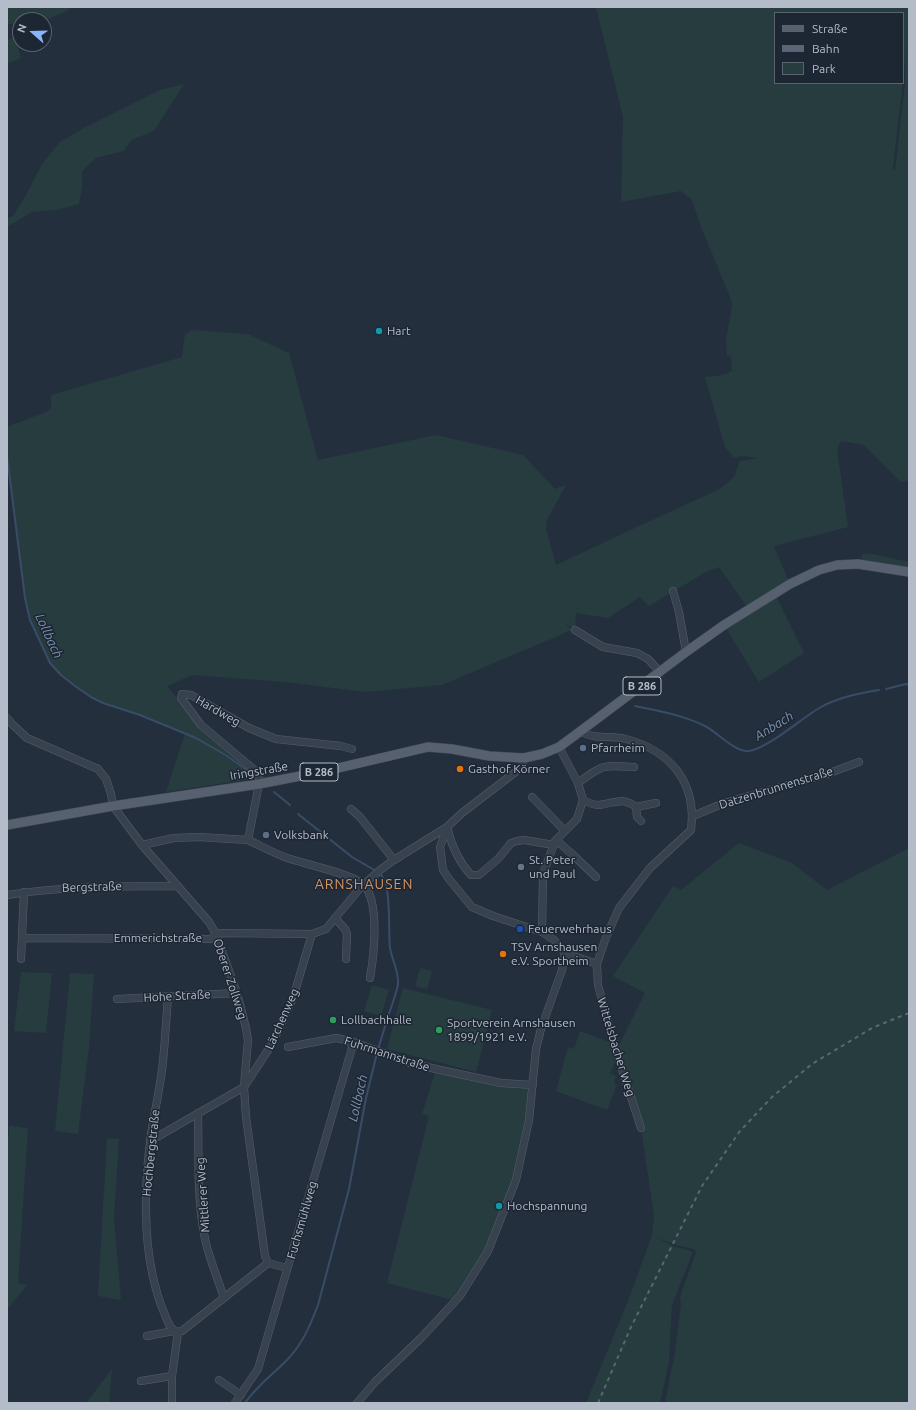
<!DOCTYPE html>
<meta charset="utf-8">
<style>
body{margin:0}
#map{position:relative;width:916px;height:1410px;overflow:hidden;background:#242f3e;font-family:Ubuntu,sans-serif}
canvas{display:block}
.frame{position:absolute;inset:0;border:8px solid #b4bcc9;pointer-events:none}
.legend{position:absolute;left:774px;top:12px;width:130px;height:72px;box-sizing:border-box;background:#1d2633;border:1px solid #59626f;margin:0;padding:5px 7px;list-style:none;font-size:12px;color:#b4bcc9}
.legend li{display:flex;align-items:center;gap:8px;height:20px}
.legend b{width:20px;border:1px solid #59626f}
.north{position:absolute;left:12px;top:12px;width:40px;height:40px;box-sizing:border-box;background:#1d2633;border:1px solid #59626f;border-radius:50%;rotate:290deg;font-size:11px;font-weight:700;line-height:16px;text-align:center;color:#b4bcc9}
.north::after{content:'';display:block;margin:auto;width:14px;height:18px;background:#8ab4f8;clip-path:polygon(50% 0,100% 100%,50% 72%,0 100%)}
</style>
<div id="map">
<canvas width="916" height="1410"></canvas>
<div class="frame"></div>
<ul class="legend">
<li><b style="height:5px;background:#56606e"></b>Straße</li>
<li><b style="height:5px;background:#5a6575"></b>Bahn</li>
<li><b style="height:11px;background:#263c3f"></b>Park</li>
</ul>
<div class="north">N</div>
</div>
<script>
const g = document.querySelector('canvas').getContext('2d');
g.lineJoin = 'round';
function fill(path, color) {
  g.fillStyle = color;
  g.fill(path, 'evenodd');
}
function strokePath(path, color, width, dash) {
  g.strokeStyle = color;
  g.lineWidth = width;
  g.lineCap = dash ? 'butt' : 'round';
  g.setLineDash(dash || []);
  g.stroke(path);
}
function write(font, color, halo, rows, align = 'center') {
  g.font = font + ' Ubuntu,sans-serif';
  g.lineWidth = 3;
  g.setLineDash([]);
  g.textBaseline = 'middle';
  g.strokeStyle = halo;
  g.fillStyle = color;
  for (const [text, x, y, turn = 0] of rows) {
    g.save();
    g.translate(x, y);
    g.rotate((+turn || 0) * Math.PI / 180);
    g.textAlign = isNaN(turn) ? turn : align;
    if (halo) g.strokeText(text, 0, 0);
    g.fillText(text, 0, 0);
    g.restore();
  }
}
const green = new Path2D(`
 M7,7H67L69,10L44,21L20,20V25L7,24Z
 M596,7H909V480L901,482L864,445L841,441L837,449L848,527L774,546L790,584L775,594L804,653L759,682L724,625L749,610L719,567L706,572L649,606L640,597L608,618L576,613L575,630L563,621L572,630L442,685L365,692L285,682L192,675L167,686L200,727L215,741L255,774V776L227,756L193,737L227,757L254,777L251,779L166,792L185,734L140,715L102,703L91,697L61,675L50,663L30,620L25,598L7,456V427L46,412L51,408V395L182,357L185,334L192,330L248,334L289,353L318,460L436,435L523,455L555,489L566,485L547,520L546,529L556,565L641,525L720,489L734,477L740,461L759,458L742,456L734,458L725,447L705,377L723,375L732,371L731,357L727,356L726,340L732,306L731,299L701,227L692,200L681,191L621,202L623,117ZM775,13H903V83H775ZM906,54L905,84L895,170L893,169Z
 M15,37L21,58L7,64V40Z
 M184,84L154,131L131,140L124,151L96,158L82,171V187L79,204L56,210L32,212L7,227V218L13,216L26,195L42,164L60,142L84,128L160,90Z
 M863,554H873L909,562V568L863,560L861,557Z
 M739,843L792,863L827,890L909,848V1403H665L675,1352L681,1304L680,1297L696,1252L694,1249L676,1245L655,1237L673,1246L691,1251L693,1252L672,1305L669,1361L660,1403H586L630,1296L652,1235L654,1216L641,1128L616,1051L645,993L613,976L673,886L681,890Z
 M420,968L432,971L427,989L415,986Z
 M21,972L52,973L46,1033L14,1031Z
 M70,973L94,974L89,1048L78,1134L55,1131Z
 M372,985L389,990L381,1016L364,1011Z
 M403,988L492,1010L476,1072L387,1049Z
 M580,1031L609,1042L615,1062L610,1073L616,1076L614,1083L617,1085L607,1110L556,1091L568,1047L574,1049Z
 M436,1069L533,1085L516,1180L488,1251L456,1301L387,1283L429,1116L422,1114Z
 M9,1126L28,1128L18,1283L27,1285L7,1310V1157Z
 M107,1138L119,1139L114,1218L121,1300L98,1296Z
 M112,1369L109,1403H86Z`);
const stream = new Path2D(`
 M7,456L25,598L30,620L50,663L61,675L75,686L91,697L103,703L140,715L196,738L227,756L255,776
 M886,689L906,684L909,685
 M635,706C659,711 683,715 705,726C717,732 736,753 749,751C767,749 803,717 821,707C839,697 859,693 879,690
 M274,792L290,805
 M298,814L352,857L376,871
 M378,1049C383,1034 387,1019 392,1005C394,998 397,991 398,984C399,971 392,960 390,948C388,932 392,883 380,874
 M245,1403C256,1387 272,1375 286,1361C302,1345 310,1326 318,1305L349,1189L366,1098L377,1053`);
const minor = new Path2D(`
 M673,591L679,612L686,652
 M575,630L603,647L637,653L648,659L660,672
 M7,718L13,725L27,738L98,769L106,779L111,794L113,806L142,845L209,922L216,934L237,993L246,1028L248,1040L244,1087L246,1117L265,1256L268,1263L287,1268
 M352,749L341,746L276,739L249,728L191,695L182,694L181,698L201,725L257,772L259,778V784L248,840C261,846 274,853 287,858C302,863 356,875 364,885C380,903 374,955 370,978
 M524,758L522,767L462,813L447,827L440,847L443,870L449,879L472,907L493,916L542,932L554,940L565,953L597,964L605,940L619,908L650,868L691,830C697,783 671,751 626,739C610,735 597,740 581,732
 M578,783C603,764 603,765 634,767
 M532,797L565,831
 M583,800C587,802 594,805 598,805C613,804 622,796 636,807L656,803
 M636,807L637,817L641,821
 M351,809L360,817L394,860
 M693,816L724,803L827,774L859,762
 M556,840L572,854L596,877
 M142,845L174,838L199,837L248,840
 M7,895C64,886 120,886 178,886
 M335,918L345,929L347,934L346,959
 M542,932L543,874L555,841L577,819L583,800L578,783L559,747
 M22,938L211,939L216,934L222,933L312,934L326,929L361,887L380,870L394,860L447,827C451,844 459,862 471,875H479L498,859L511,843L517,841L524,840L554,845
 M21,959L24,892
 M597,964L598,985L616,1051L641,1128
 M168,997C166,1021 165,1046 162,1070C159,1094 153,1118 150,1142C143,1197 143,1264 165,1315C168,1323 172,1334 182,1331L268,1263
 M117,999L237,993
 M288,1047L336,1038L351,1041L410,1063L436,1069L501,1083L533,1085
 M198,1113C199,1158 196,1209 208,1251C213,1267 219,1283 224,1298
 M150,1141L244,1087L272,1044L293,998L312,934
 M147,1336L174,1331
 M219,1380L241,1395
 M141,1381L172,1376
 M172,1403V1376L178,1332
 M235,1403L258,1369L352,1048L351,1041
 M357,1403L376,1381L421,1338L460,1296L488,1251L516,1180L529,1120L536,1049L541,1029L562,970L565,953`);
const major = new Path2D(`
 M7,825L113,806L259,784L321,772L428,747L452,749L489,756L524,758L542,754L559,747L574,736L686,652L724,625L790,584L819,570L837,565L858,564L909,572`);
const rail = new Path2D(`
 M598,1403L631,1327L702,1186L740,1131L772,1097L812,1064L872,1028L909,1013`);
const markers = [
 [379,331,4,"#0f9aa8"],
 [583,748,4,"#5c6f8a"],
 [460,769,4,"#e8710a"],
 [266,835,4,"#5c6f8a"],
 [521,867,4,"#6b7280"],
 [520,929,4,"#1a4fb4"],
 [503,954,4,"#e8710a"],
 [333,1020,4,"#2e9e5b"],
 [439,1030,4,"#2e9e5b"],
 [499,1206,4,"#0f9aa8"]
];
const shields = [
 [642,686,38],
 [319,772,38]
];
const shieldNames = [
 ["B 286",642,686],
 ["B 286",319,772]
];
const poiNames = [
 ["Hart",387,331],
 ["Pfarrheim",591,748],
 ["Gasthof Körner",468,769],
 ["Volksbank",274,835],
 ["St. Peter",529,860],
 ["und Paul",529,874],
 ["Feuerwehrhaus",528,929],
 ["TSV Arnshausen",511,947],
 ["e.V. Sportheim",511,961],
 ["Lollbachhalle",341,1020],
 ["Sportverein Arnshausen",447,1023],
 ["1899/1921 e.V.",447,1037],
 ["Hochspannung",507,1206]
];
const streetNames = [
 ["Hardweg",218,711,30],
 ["Iringstraße",259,771,-10],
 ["Datzenbrunnenstraße",776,788,-17],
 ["Bergstraße",92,887,-2],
 ["Emmerichstraße",158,938],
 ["Oberer Zollweg",230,979,72],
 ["Hohe Straße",177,996,-3],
 ["Lärchenweg",282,1019,-66],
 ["Wittelsbacher Weg",616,1047,73],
 ["Fuhrmannstraße",387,1054,18],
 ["Hochbergstraße",151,1153,-84],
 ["Mittlerer Weg",203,1195,-94],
 ["Fuchsmühlweg",302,1220,-74]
];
const waterNames = [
 ["Lollbach",49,636,65],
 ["Anbach",774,726,-32],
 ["Lollbach",358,1098,-77]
];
const quarterNames = [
 ["ARNSHAUSEN",364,884]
];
fill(green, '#263c3f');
strokePath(stream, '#394c67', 2);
strokePath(minor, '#565f6c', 8);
strokePath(major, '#414a57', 10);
strokePath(minor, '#38414e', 7);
strokePath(major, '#56606e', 9);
strokePath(rail, '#5a6575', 2, [4, 4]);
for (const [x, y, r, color] of markers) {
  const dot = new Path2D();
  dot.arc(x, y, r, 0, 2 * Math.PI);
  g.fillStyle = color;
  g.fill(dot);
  strokePath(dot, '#1d2633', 1.5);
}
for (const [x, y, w] of shields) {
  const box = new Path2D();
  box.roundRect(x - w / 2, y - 9, w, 18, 3);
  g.fillStyle = '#1d2633';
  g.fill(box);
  strokePath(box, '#b4bcc9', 1);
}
write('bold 11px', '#b4bcc9', null, shieldNames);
write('12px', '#b4bcc9', '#1d2633', poiNames, 'left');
write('12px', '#b4bcc9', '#1d2633', streetNames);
write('italic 13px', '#7c92b1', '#1d2633', waterNames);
g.letterSpacing = '1px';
write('14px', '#d59563', '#1d2633', quarterNames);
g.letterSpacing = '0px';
</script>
